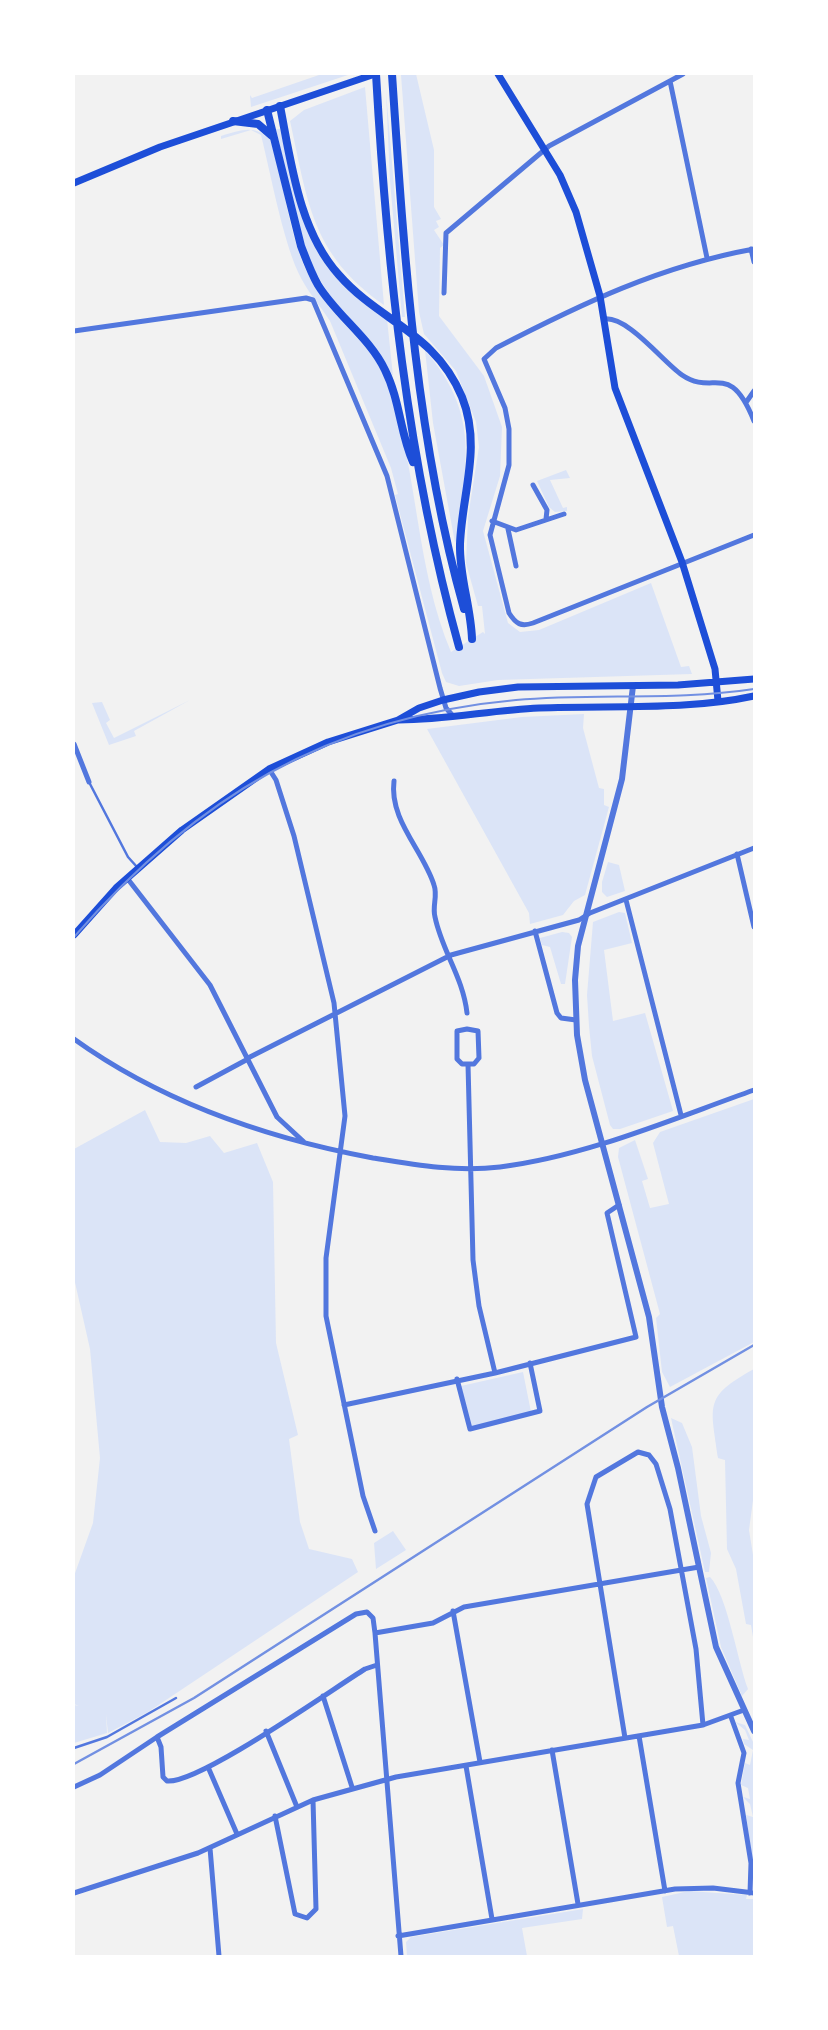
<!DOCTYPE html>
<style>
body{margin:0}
#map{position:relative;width:828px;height:2030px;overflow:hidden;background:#f2f2f2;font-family:Barlow,sans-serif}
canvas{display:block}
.frame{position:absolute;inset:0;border:75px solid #fff;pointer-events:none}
</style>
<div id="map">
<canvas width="828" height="2030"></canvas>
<div class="frame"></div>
</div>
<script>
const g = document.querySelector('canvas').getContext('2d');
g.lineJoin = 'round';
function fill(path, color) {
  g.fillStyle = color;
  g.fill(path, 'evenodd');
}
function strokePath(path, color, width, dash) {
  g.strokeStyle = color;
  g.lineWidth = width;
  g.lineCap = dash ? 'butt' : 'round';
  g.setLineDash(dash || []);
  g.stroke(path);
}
const green = new Path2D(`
 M351,74L257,105L251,107L250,95L252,98L319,75Z
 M416,74L434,150V207L441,219L436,221L439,227L434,230L444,245L440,248L439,316L484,376L502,427L500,476L483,531L508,623L520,632L539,630L651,583L681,667L689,666L692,674L498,680L459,686L446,682L442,673L395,495L398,494L391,468L330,321C319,304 306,290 298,272C282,236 271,175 261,135L251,130L221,139V136C240,130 256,124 270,140C286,186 288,239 312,282C333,321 376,346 390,389C418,474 416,569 451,652L483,632L485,634L482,606H478L466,563L468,517L479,447L476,422L456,371L424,334L419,312L401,75Z
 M365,87L384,305C311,254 308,202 290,121L304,110Z
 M386,91L405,317H402L390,181Z
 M276,129H280C302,217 305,266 387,319L393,376C373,339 338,313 318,276C294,233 288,177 276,129Z
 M425,350C466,399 470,434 463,496C461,511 461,530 455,543L433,423Z
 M566,470L570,478L550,480L563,508L567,507V511L555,512L549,507L537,481Z
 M190,700L134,731L136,736L109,745L92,703L102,702L110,720L106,723L114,738Z
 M584,714L583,728L599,788L604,789V805L609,807L585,895L574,901L563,915L530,924L529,913L427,729L522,717Z
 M608,862L619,865L625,891L607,897L602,892V882Z
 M619,912L625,913L632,943L604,950L613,1021L645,1013L673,1111L620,1129H613L610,1125L592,1056L589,1026L587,995L593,922Z
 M562,932L569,933L572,937L565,984H561L550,947L542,945L540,938Z
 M754,1099V1342L670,1387L662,1372L656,1318L660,1314L618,1157L619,1148L635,1140L648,1179L642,1181L650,1208L669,1204L653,1143L660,1132Z
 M145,1110L160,1142L186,1143L210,1136L224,1153L257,1143L273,1182L276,1343L298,1435L289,1439L300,1522L309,1549L352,1559L358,1572L148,1712L108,1733L106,1714L107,1733L74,1743V1705L79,1706L74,1704V1576L93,1523L100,1458L90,1349L74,1278V1149Z
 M754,1369V1493L749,1530L754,1561V1643L751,1625L746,1624L736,1569L727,1549L725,1460L718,1458C711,1405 703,1397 754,1369Z
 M523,1372L531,1412L471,1427L461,1386Z
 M671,1418L682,1423L692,1447L701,1516L711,1553L709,1572H705Z
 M393,1531L406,1550L376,1569L374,1543Z
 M710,1577C727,1594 738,1663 748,1689L742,1696L721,1647L706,1578Z
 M735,1722L745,1725L754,1744V1872L746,1815L753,1817L750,1804L743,1797L750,1799L748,1788L741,1785L745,1763L750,1765L753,1750L744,1744L743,1739L749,1740L745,1730Z
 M689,1891L747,1895L746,1899H754V1956H679L673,1926L667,1927L662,1897Z
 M583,1909L582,1919L522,1928L527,1956H407L406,1942L411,1937Z`);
const service = new Path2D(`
 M89,782L128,857L137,867
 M74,1748L107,1737L176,1698`);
const minor = new Path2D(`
 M670,81L707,258
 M751,249L754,262
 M754,249C660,266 581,304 496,348L484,359L505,408L509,429V465L490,535L509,613C516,624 521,627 533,623L754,535
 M444,293L446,233L549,146L683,74
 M604,319C628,316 662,361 682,375C714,397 729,359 754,421
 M74,331L306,298L313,300L387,476L440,688L446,708L453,716
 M747,401L754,391
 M533,485L547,510L546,519
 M492,521L516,530L564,514
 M508,529L516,566
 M74,744L89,782
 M269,769L276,780L294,836L334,1003L345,1116L326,1258V1316L363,1496L375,1531
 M394,781C389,820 423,850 434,885C438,896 432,906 435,917C442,951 463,977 467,1013
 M737,854L754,927
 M127,878L210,985L277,1117L304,1142
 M626,900L681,1115
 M535,931L557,1013L561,1018L576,1020
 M467,1029L478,1031L479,1058L474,1064H462L457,1059V1031Z
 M74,1039C163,1103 266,1138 373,1158C416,1165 456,1172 500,1167C587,1156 672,1119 754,1090
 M248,1058L451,955L579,920L590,913L754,848
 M468,1064L473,1260L479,1306L495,1373
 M196,1087L248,1059
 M457,1379L470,1429L540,1411L530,1363
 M344,1405L495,1373L636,1337L607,1213L619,1205
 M453,1611L480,1762
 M375,1633L433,1623L464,1607L699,1567
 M323,1696L352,1787
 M731,1717L744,1753L738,1783L751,1863L750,1893
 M266,1731L297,1807
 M639,1736L665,1891
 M157,1737L161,1747L163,1777L167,1781C199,1784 331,1690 365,1669L377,1665
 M625,1738L587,1504L596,1477L638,1452L649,1455L656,1464L670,1509L696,1649L703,1725
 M552,1750L578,1904
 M466,1766L492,1919
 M208,1767L237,1834
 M74,1787L100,1775L157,1737L356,1614L367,1612L373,1618L375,1633L401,1956
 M275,1816L295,1914L307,1918L316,1909L313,1800
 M210,1848L219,1956
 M74,1893L198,1853L313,1800L396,1777L703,1725L744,1710
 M398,1936L675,1889L713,1888L754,1893`);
const tertiary = new Path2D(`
 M633,686L622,779L578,946L575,980L577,1035L585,1080L649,1317L662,1407L678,1468L716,1647L754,1731`);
const secondary = new Path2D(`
 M498,74L560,175L576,212L600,296L615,388L682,562L715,669L718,701
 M74,183L160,147L375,74
 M399,720C446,720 492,710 539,708C610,705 685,711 754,696
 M74,935L116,888L182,830L269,769L328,742L398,720L419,708L443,700L479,692L518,687L678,685L754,679`);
const trunk = new Path2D(`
 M376,74C387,267 407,460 459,647
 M392,74C404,253 415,435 464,609
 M280,106C291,162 299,231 339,275C380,322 435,332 462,397C482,447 462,493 460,544C459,576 471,607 472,639
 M267,110L301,246C306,259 311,273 318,285C337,316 369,337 385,370C400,400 400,433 413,462
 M233,121L258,124L272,136`);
const tram = new Path2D(`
 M74,937C195,798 328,717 516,700C595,693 675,701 754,689`);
const rail = new Path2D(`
 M74,1764L194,1698L647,1407L754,1345`);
fill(green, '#dbe4f7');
strokePath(service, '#5277de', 2.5);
strokePath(minor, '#5277de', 5);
strokePath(tertiary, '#5277de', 6);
strokePath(secondary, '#1d4ed8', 7);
strokePath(trunk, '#1d4ed8', 8);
strokePath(tram, '#7290e2', 2);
strokePath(rail, '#7290e2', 2.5);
</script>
